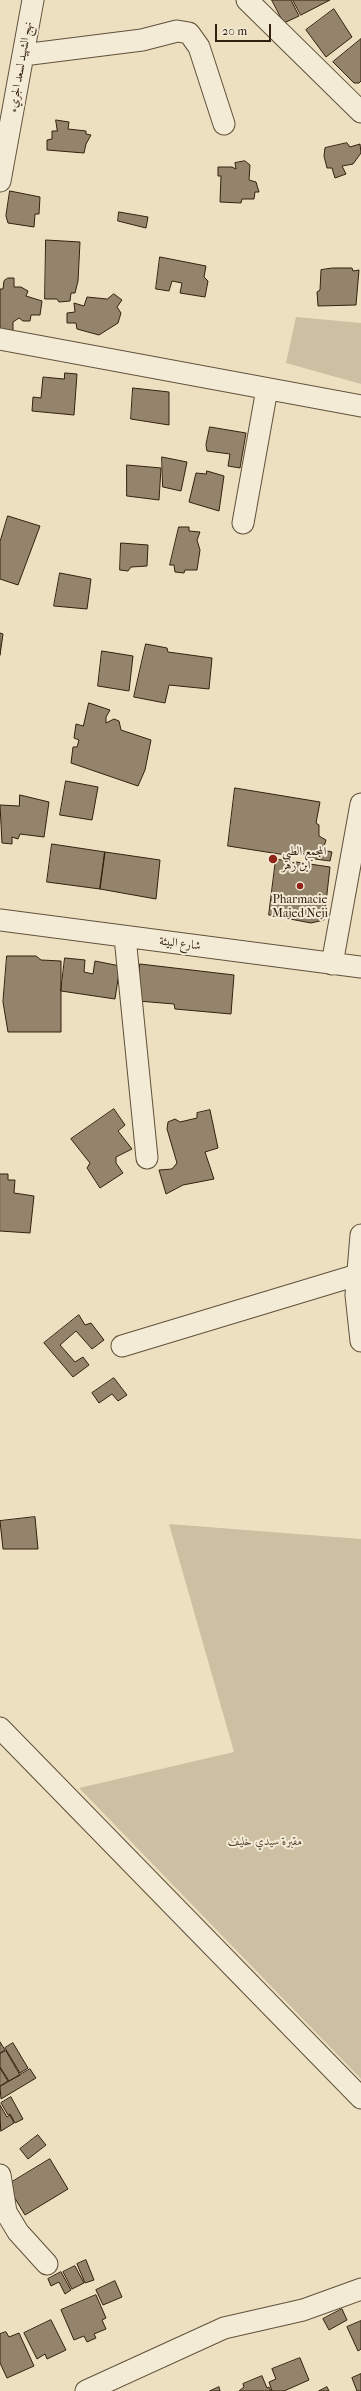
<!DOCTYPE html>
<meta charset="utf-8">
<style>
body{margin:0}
#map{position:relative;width:361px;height:2391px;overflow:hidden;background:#ece0c0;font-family:"IM FELL French Canon",serif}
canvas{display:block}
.scale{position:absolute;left:215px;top:24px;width:56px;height:18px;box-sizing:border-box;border:2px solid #33210f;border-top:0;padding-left:5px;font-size:12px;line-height:14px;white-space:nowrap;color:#33210f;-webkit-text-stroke:3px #f3ebd6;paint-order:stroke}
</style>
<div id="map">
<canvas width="361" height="2391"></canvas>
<div class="scale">20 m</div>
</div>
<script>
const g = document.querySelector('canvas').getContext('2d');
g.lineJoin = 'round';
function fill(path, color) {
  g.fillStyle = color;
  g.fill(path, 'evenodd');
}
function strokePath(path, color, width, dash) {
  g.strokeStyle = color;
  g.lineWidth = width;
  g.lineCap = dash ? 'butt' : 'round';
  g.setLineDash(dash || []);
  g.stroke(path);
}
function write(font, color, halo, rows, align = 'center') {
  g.font = font + ' "IM FELL French Canon",Amiri,serif';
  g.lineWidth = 4;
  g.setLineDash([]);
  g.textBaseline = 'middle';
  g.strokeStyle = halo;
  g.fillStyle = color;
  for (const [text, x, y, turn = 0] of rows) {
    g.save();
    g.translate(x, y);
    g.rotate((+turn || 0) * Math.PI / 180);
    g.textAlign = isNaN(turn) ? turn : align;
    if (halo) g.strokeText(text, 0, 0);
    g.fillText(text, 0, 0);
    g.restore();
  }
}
const green = new Path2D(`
 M296,317L361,323V384L286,363Z
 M169,1524L361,1539V2079L79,1788L234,1752Z`);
const building = new Path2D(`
 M272,0H291L299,16L284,23Z
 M293,0H330L301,15Z
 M334,9L352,37L326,57L306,30Z
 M361,39V81L359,83H354L333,62Z
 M56,120L69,122L68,129L86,131V134L91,135L86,144L84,153L47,150V140L52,139V131H57Z
 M347,143L350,147L360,144L361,153L353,164L342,166L346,174L335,178L332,168H327L324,156L325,148Z
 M245,161L250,165L249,180L256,182L259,192H255L254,199H242L241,203L220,202L221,176H218V167H232L236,169L235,163Z
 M10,191L40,197L39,214H35L34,227L8,223L6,216Z
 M119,212L148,217L146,228L118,221Z
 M46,240L80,242L78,281L75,293H71L70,301L59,302L57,299H45Z
 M160,257L206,266L204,277L208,281L205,297L180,293L182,283L172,281L169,291L156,289Z
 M333,268H352L353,271L359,270L356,305L318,306L317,292L320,290L321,270Z
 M8,278H14V287H21L28,291L26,296L42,301L40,315H31L30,321H23L19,318L13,322V332L0,330V289H3L4,281Z
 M114,294L122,300L117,307L121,313L118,323L99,335L77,329L76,323H67V313L75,312L74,303L84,306L87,297L107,299Z
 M65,373L77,374L74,415L32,411L33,397L41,398L43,377L64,379Z
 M133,388L169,392V425L131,419Z
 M210,427L246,433L240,468L228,466L230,454L207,451L206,445Z
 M162,457L187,462L181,491L163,487Z
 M127,465L161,468L159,500L127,496Z
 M207,471L224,476L219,511L189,502L196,473L206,474Z
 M8,516L40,526L18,585L0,579V542Z
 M179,527H189V531L200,532L197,540L200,550L197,570H185L184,573L175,572L174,565H170Z
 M121,543L148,545L147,566L131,567L128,571L120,570Z
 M60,573L91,579L87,609L54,606Z
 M0,633L3,634L0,655Z
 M146,644L167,648L168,652L212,658L209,689L169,685L165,703L134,697Z
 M102,651L133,656L129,691L98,686Z
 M89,703L110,710L106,717V723L114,719L119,721L121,730L151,740L145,770L138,786L71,763L73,747H77L79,740L74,738L76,724L83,726Z
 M66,781L98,787L92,820L60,815Z
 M235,788L320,802L316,823L319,825V836L326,840L323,850L332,852L330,861L307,858L303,853L294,852L292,856L228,846Z
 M20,795L49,802L44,837L20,834L18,839L12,837V844L2,843L0,805L19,806Z
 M52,844L105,852L100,889L47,882Z
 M105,852L160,860L156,899L100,889Z
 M276,859L330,867L324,920L311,923L269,915Z
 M7,956H36L41,960L61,961V1032H8L3,1002Z
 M65,958L85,960L84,972L93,974L95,961L120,966L115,999L61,991Z
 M140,964L234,975L231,1014L175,1009L174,1004L138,1001Z
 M114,1109L125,1125L118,1131L132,1149L116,1157V1163L123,1173L100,1188L87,1168L90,1163L71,1139Z
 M210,1110L218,1148L205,1152L214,1179L183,1185L166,1194L159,1170L172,1169L177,1163L167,1129L168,1122L175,1119L180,1122L197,1118V1113Z
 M0,1174H8V1180H15L14,1193L34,1196L30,1233L0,1231Z
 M79,1315L85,1325L91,1323L104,1340L92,1349L76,1331L60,1345L75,1362L83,1357L89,1365L73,1377L44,1343Z
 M114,1378L127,1395L118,1401L112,1394L99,1403L92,1393Z
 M35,1517L38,1549H3L0,1521Z
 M0,2042L5,2050L0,2053Z
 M13,2043L28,2068L20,2073L5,2048Z
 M6,2051L20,2075L9,2081L0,2067V2054Z
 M0,2068L8,2081L0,2086Z
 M30,2069L36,2078L1,2099L0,2087Z
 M11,2097L23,2119L15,2123L10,2114L8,2115L1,2103Z
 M0,2105L7,2117L10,2115L14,2123L1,2131Z
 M38,2135L46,2145L28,2159L20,2149Z
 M50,2159L68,2189L25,2215L7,2185Z
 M86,2260L94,2280L85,2283L77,2264Z
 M75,2266L84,2283L72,2289L63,2272Z
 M61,2272L71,2290L65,2294L59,2282L51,2286L48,2279Z
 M115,2281L122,2297L103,2305L96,2290Z
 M96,2295L106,2318L102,2320L106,2329L94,2334L96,2338L87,2342L84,2336L74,2340L61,2310Z
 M342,2309L347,2320L329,2330L323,2319Z
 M51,2320L66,2350L47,2359L45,2354L37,2359L24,2333Z
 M361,2321V2349L358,2351L347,2327Z
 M6,2332L9,2337L19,2333L34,2366L7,2378L0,2363V2334Z
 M300,2358L309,2380L284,2391H272L269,2382L276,2379L272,2369Z
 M361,2374V2391H357L352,2378Z
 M262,2376L267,2388L269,2387L271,2391H239L244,2387L243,2384Z
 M219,2387L220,2391H210Z
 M327,2387L329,2391H319Z`);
const minor = new Path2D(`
 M247,0L361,112
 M23,55L142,40L177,31L189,33L199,47L224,124
 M0,181L33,0
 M0,339L361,406
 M243,523L267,389
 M0,920L361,967
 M125,937L147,1158
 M332,964L361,804
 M361,1235L356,1295L361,1341
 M122,1346L357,1275
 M0,1728L361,2098
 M0,2175L6,2212L18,2232L47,2264
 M86,2391L224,2328L303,2310L361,2289`);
const markers = [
 [273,859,5,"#8f2418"],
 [300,886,4,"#8f2418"]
];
const streetNames = [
 ["نهج الشهيد لسعد الجريء",21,67,-80],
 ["شارع البيئة",180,944,7]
];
const poiNames = [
 ["المجمع الطبي",282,852],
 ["ابن زهر",282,866],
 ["Pharmacie",300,900,"center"],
 ["Majed Neji",300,914,"center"]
];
const parkNames = [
 ["مقبرة سيدي خليف",265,1842]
];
fill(green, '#cdc0a2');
fill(building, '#93846b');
strokePath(building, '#33210f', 1);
strokePath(minor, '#61513b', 23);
strokePath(minor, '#f3ebd6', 21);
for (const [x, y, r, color] of markers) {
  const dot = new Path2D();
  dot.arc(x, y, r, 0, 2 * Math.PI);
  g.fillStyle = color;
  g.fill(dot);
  strokePath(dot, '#f3ebd6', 1.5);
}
write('12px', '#33210f', '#f3ebd6', streetNames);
write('12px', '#33210f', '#f3ebd6', poiNames, 'left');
write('italic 12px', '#5a4934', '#f3ebd6', parkNames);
</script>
